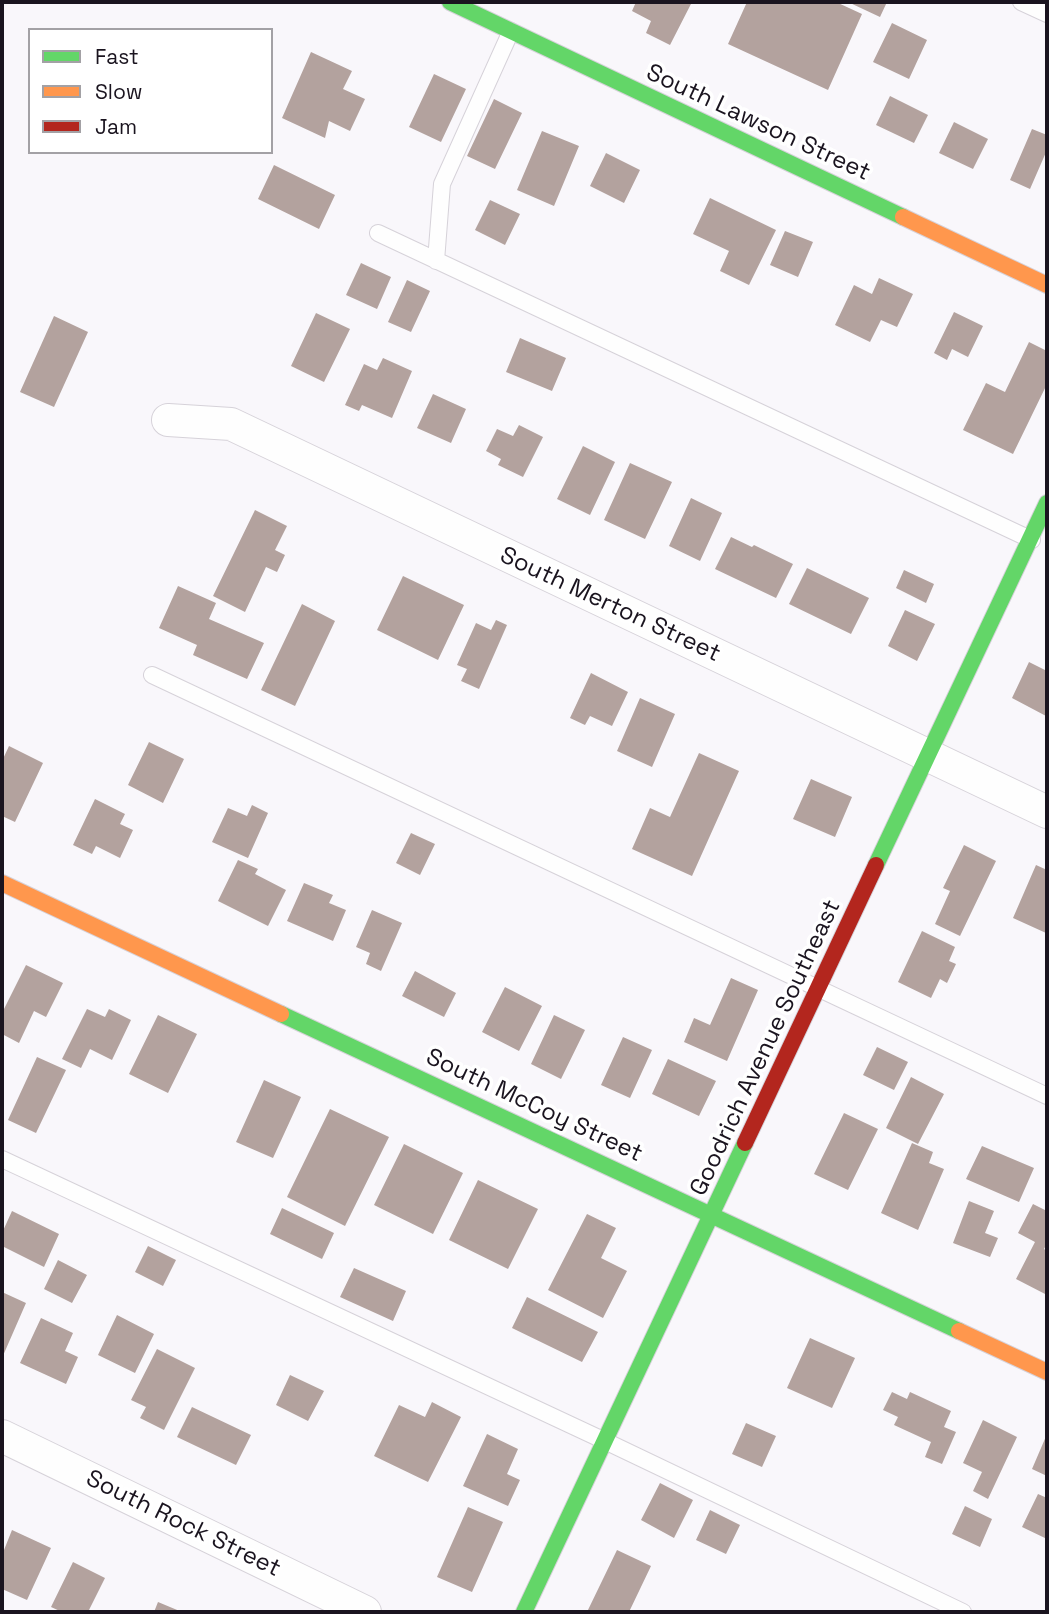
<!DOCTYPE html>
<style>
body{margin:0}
#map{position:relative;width:1049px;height:1614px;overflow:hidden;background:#f9f7fb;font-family:"Space Grotesk",sans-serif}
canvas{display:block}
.frame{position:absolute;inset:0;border:4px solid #1a141f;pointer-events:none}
.legend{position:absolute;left:28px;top:28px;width:245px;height:126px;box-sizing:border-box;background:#fff;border:2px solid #a3a1a5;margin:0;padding:9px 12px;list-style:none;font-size:21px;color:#1a141f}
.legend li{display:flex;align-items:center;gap:14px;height:35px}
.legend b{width:35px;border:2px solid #a3a1a5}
</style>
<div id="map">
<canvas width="1049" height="1614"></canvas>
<div class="frame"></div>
<ul class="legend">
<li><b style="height:9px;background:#63d668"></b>Fast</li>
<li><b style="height:9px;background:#ff974d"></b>Slow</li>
<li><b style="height:9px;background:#b3261e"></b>Jam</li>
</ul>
</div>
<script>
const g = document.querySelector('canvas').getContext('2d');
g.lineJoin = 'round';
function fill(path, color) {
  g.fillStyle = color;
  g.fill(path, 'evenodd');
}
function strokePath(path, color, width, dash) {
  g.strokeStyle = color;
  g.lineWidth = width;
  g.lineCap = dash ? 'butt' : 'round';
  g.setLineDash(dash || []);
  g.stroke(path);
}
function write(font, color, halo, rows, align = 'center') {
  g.font = font + ' "Space Grotesk",sans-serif';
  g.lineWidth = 7;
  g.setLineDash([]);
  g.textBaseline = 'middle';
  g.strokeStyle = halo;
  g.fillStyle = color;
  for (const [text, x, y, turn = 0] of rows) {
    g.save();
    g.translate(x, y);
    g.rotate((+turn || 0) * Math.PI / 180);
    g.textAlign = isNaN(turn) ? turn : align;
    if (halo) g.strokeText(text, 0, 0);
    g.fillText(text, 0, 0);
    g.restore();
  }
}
const building = new Path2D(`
 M636,2H692L670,45L646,33L651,21L632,11Z
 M747,2H836L862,14L828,90L728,44Z
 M848,2H887L880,17Z
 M892,23L927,40L909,79L873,62Z
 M311,52L352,71L343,89L365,99L350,131L329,121L325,138L282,118Z
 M434,74L466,89L441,142L409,127Z
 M890,96L928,115L914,143L876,125Z
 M494,99L522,113L495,169L467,156Z
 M954,122L988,139L973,169L939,153Z
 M1032,129L1047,135V150L1030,189L1010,180Z
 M542,131L579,146L554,206L517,190Z
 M606,153L640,170L624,203L590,186Z
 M274,165L335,195L319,229L258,199Z
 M710,198L776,230L749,285L720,271L729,251L693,234Z
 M490,200L520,214L505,245L475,230Z
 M785,231L813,242L798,277L770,265Z
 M361,263L391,277L377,309L346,295Z
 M879,278L913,294L897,327L881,320L870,342L835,325L854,285L872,294Z
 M407,280L430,291L411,332L388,322Z
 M954,312L983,326L968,357L952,349L947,360L934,353Z
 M316,313L350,329L324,382L291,366Z
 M54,316L88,332L54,407L20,392Z
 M520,338L566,358L552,391L506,372Z
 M1029,342L1047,351V384L1013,454L963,430L986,383L1005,392Z
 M383,358L412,371L392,418L362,405L359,411L345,405L364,364L377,370Z
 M433,394L466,409L451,443L417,428Z
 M519,425L543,437L523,477L498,465L501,459L486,451L497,429L513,436Z
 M583,446L615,462L590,515L557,499Z
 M630,463L672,482L645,539L604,520Z
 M691,498L722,513L700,561L669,546Z
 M255,510L287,526L275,550L285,555L277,572L266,567L245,612L213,596Z
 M731,537L752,547L754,545L793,564L776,598L715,569Z
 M807,568L869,598L851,634L789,604Z
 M904,570L934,584L926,603L896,588Z
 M403,576L464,605L438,660L377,630Z
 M178,586L216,603L209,619L264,643L247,679L193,655L197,645L159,628Z
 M302,604L335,621L295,706L261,690Z
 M905,610L935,624L917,661L888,646Z
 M496,620L507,625L479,689L461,681L467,669L457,665L476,623L491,630Z
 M1029,662L1047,671L1046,716L1012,698Z
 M591,673L628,692L612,726L590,716L585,725L570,718Z
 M640,698L675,714L652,767L617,751Z
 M149,742L184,759L163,803L128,785Z
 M9,746L43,763L15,822L2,816V761Z
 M699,753L739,771L692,876L632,849L650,808L670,817Z
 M811,779L852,797L835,837L793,819Z
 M95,799L125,814L120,824L133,830L120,858L96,846L92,854L73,845Z
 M252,805L268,813L248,858L212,842L228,808L247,816Z
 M411,833L435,844L420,875L396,863Z
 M964,845L996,861L960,936L935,924L950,891L943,888Z
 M238,860L258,869L255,874L286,890L268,926L218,901Z
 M1036,865L1047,870L1046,933L1013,918Z
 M304,883L333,895L329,903L346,910L333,941L287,921Z
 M372,910L402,923L381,971L366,964L370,953L356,947Z
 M922,931L955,947L949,961L956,964L947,983L940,979L931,998L898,982Z
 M26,965L63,983L46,1017L34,1011L19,1043L2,1034V1013Z
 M415,971L456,993L444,1017L402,996Z
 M731,978L758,990L727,1061L684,1042L694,1018L710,1025Z
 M505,987L542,1006L519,1051L482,1032Z
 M87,1009L105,1017L109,1009L131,1020L112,1060L90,1049L81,1068L62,1059Z
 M158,1015L197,1034L168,1093L129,1074Z
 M554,1015L585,1030L561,1079L531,1064Z
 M623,1037L652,1050L630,1098L601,1085Z
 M877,1047L908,1062L894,1090L863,1075Z
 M37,1057L66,1070L36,1133L8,1120Z
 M668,1059L716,1081L699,1116L652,1094Z
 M911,1077L944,1094L918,1144L886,1128Z
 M264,1080L301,1097L273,1158L236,1142Z
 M330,1109L389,1137L345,1226L287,1197Z
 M844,1113L878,1129L848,1190L814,1174Z
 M912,1143L933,1152L929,1163L944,1169L918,1230L881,1213Z
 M404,1144L463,1173L433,1234L374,1205Z
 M982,1146L1034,1168L1019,1202L966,1179Z
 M478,1180L538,1209L508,1269L449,1240Z
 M969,1201L994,1211L985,1233L998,1238L990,1257L953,1243Z
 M1033,1204L1047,1211V1243L1044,1249L1047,1251V1295L1016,1279L1035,1242L1018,1233Z
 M282,1208L334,1233L322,1259L270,1234Z
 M12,1211L59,1234L44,1267L2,1246V1233Z
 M587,1214L616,1228L601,1258L627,1271L603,1318L548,1290Z
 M148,1246L176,1260L163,1286L135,1272Z
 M58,1260L87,1275L72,1303L44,1289Z
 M354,1268L406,1291L393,1321L340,1297Z
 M2,1292L26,1303L2,1358Z
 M527,1297L598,1332L582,1362L512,1328Z
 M117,1315L154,1334L135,1373L98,1355Z
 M41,1318L73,1333L65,1351L78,1357L66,1384L20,1363Z
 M810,1338L855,1358L832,1408L787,1388Z
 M157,1349L195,1368L164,1430L140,1418L146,1407L131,1400Z
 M290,1375L324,1391L308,1421L276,1405Z
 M892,1392L907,1399L910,1392L951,1411L944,1427L956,1432L942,1464L925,1457L931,1442L894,1425L898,1417L883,1410Z
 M432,1402L461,1417L428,1482L374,1456L399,1405L425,1417Z
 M192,1407L251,1435L236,1465L177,1437Z
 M983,1420L1017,1437L988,1499L973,1491L982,1472L963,1463Z
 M746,1423L776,1436L762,1467L732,1454Z
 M487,1434L518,1449L507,1474L520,1480L508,1506L463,1486Z
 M1047,1434V1476L1032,1469Z
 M660,1483L693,1500L674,1538L641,1520Z
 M1038,1494L1047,1498V1539L1022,1527Z
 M965,1506L992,1519L980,1547L952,1534Z
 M468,1507L503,1522L472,1592L437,1577Z
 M710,1510L740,1525L726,1554L696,1540Z
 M12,1530L51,1548L27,1600L2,1589V1555Z
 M617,1550L651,1566L629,1612H587Z
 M73,1562L105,1578L88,1612H62L51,1607Z
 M158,1602L182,1612H154Z`);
const lane = new Path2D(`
 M1021,2L1047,14
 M378,233L1032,540
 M436,261L442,184L511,31
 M152,675L1047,1096
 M2,1159L605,1441L963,1612`);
const street = new Path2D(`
 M168,420L231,424L1047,812
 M2,1436L365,1612`);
const fast = new Path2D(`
 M450,2L903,217
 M876,865L1047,503
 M281,1014L959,1331
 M524,1612L745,1143`);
const slow = new Path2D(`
 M903,217L1047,285
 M2,883L281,1014
 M959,1331L1047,1372`);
const jam = new Path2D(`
 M745,1143L876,865`);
const streetNames = [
 ["South Lawson Street",758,123,25],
 ["South Merton Street",610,605,25],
 ["Goodrich Avenue Southeast",766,1048,-65],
 ["South McCoy Street",534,1106,25],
 ["South Rock Street",183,1524,26]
];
fill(building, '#b3a29e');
strokePath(lane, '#d6d2d9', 18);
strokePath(street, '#d6d2d9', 34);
strokePath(fast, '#d6d2d9', 18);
strokePath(slow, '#d6d2d9', 18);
strokePath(jam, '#d6d2d9', 18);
strokePath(lane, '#fefefe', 16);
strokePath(street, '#fefefe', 32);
strokePath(fast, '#63d668', 16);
strokePath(slow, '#ff974d', 16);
strokePath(jam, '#b3261e', 16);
write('24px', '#1a141f', '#fff', streetNames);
</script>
